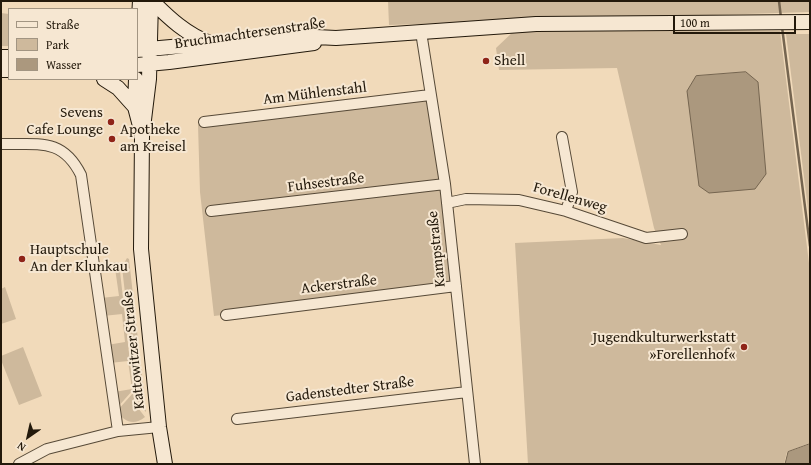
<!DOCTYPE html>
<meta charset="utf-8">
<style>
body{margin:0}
#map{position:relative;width:811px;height:465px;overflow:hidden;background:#f1daba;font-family:"Gentium Book Plus",serif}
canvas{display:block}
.frame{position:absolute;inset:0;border:2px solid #23190b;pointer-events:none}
.legend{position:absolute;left:8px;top:8px;width:130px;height:72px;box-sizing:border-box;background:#f6e7d2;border:1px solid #a29582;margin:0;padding:5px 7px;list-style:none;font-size:12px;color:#23190b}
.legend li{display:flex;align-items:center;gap:8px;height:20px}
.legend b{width:20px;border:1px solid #a29582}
.north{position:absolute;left:8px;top:417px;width:40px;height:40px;-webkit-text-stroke:3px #f6e7d2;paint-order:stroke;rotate:214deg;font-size:11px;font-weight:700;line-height:16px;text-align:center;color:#23190b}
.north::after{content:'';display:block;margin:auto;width:14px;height:18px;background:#23190b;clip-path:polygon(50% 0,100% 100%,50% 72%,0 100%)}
.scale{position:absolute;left:673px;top:16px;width:123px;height:18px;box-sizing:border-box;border:2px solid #23190b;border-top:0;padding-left:5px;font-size:12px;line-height:14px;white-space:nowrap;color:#23190b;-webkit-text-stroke:3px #f6e7d2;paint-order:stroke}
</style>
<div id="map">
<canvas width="811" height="465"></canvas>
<div class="frame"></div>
<ul class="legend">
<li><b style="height:5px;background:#f6e7d2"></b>Straße</li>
<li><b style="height:11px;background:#ceb99c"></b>Park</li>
<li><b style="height:11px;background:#ab987e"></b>Wasser</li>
</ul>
<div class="north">N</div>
<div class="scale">100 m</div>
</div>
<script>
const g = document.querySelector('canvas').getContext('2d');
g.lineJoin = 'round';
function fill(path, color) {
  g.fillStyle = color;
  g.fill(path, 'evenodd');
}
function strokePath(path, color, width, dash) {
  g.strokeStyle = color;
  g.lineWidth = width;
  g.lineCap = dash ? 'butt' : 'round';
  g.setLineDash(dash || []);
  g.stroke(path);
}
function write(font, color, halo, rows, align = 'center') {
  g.font = font + ' "Gentium Book Plus",serif';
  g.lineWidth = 4;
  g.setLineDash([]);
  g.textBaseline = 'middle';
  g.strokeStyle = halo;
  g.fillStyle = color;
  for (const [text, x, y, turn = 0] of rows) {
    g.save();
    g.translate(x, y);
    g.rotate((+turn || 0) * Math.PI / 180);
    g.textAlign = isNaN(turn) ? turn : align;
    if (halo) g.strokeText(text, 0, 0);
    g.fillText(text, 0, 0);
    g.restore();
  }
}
const green = new Path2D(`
 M388,1H810V12L389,25Z
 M1,13L9,14V46H1Z
 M515,30L780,31L810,271V443L787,452L784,464H528L515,243L623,238L661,245L668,350L661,245L654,228L617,68L499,70L496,48Z
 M786,34H810V225Z
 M430,95L456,286L214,316L200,192L198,125L204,122Z
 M127,258L129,259L146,412L139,405L137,399L122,267Z
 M119,262L133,390L116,409L114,392L132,389L128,361L110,363L107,345L125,342L122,314L103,316L101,298L119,296L115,268L97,270L96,263Z
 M5,287L16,319L1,324V289Z
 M23,347L42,396L19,405L1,360V356Z
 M133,393L135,404L145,417C134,426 124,422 117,411Z`);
const water = new Path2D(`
 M746,72L758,82L766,174L755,189L709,193L699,186L687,91L696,76Z
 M810,444V464H785L788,452Z`);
const stream = new Path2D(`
 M779,1L781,18
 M782,27L810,246`);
const street = new Path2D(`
 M421,32L445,184L475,464
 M204,122L430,95
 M562,137L572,192L566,211
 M1,144C38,145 62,137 81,175L118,431
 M447,203L466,199L519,200L566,211L646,238L682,234
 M211,211L445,184
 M226,315L456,286
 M237,419L467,392
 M19,464L47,449L118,431L159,427`);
const secondary = new Path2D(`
 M151,1L149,79L142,136L141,249L159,427L165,464
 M152,1C169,18 187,35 210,43
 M137,50L296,36L336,38L536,24L810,22
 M137,50L140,1
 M1,57H9
 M137,65L169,62L314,43
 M1,70H9
 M104,79L118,88L135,107
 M136,79L135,107L140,126`);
const markers = [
 [486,61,4,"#8f2418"],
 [111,122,4,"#8f2418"],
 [112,139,4,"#8f2418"],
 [22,259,4,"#8f2418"],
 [744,347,4,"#8f2418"]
];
const streetNames = [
 ["Bruchmachtersenstraße",250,34,-8],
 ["Am Mühlenstahl",315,94,-7],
 ["Fuhsestraße",326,183,-7],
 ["Forellenweg",570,198,16],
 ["Kampstraße",437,249,-96],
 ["Ackerstraße",339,285,-7],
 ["Kattowitzer Straße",134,350,-96],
 ["Gadenstedter Straße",350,390,-7]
];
const poiNames = [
 ["Shell",494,61],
 ["Sevens",103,113,"right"],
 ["Cafe Lounge",103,130,"right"],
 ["Apotheke",120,130],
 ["am Kreisel",120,147],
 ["Hauptschule",30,250],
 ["An der Klunkau",30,267],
 ["Jugendkulturwerkstatt",736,338,"right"],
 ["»Forellenhof«",736,355,"right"]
];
fill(green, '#ceb99c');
fill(water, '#ab987e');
strokePath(water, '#756550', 1);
strokePath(stream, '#756550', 2.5);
strokePath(street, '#564937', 12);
strokePath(secondary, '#23190b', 16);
strokePath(street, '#f6e7d2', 10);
strokePath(secondary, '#f6e7d2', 14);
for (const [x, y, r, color] of markers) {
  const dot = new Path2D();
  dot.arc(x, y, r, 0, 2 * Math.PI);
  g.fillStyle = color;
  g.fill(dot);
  strokePath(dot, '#f6e7d2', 1.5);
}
write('15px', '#23190b', '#f6e7d2', streetNames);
write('15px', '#23190b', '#f6e7d2', poiNames, 'left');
</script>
